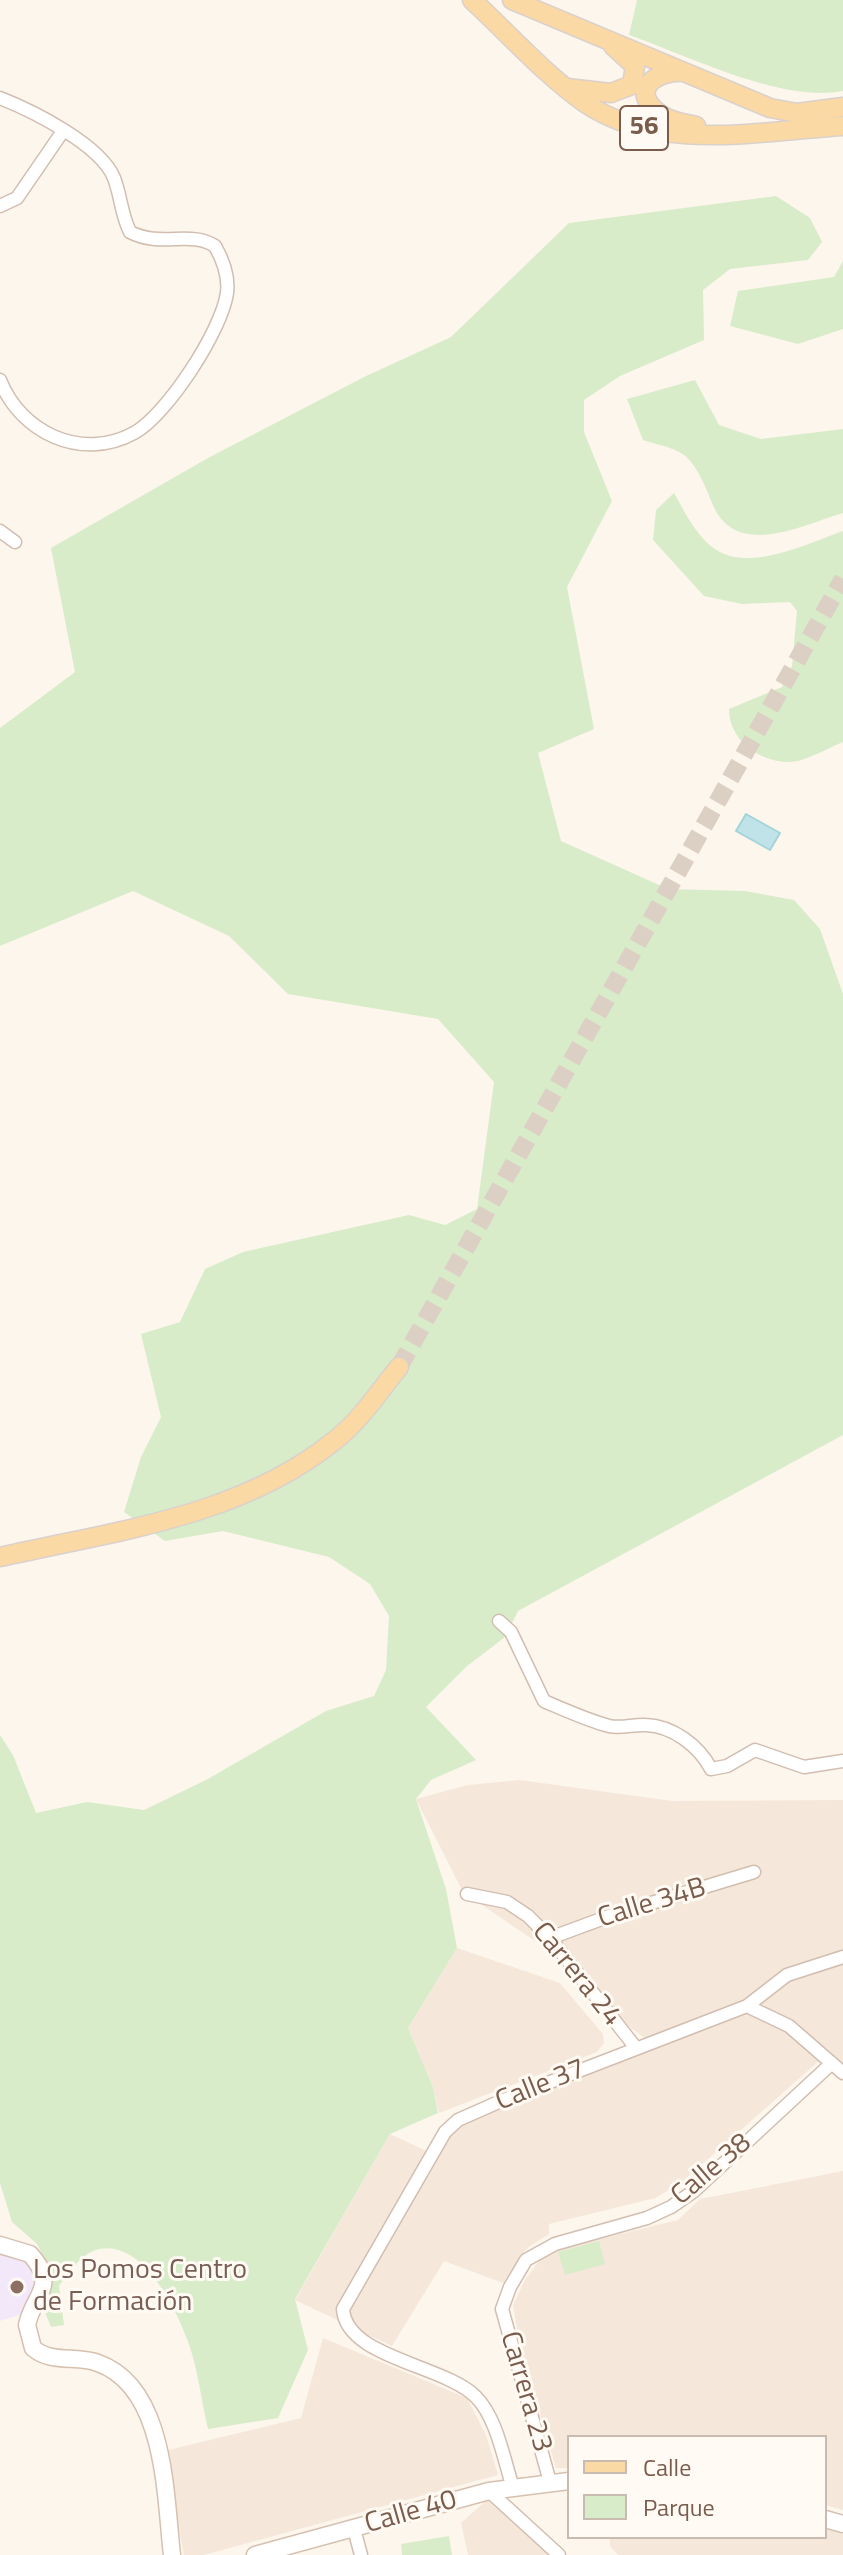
<!DOCTYPE html>
<meta charset="utf-8">
<style>
body{margin:0}
#map{position:relative;width:843px;height:2555px;overflow:hidden;background:#fdf6ec;font-family:"Titillium Web",sans-serif}
canvas{display:block}
.legend{position:absolute;left:567px;top:2435px;width:260px;height:104px;box-sizing:border-box;background:#fffaf3;border:2px solid #cabbb1;margin:0;padding:10px 14px;list-style:none;font-size:24px;color:#7a5c4d}
.legend li{display:flex;align-items:center;gap:16px;height:40px}
.legend b{width:40px;border:2px solid #cabbb1}
</style>
<div id="map">
<canvas width="843" height="2555"></canvas>
<ul class="legend">
<li><b style="height:10px;background:#fbd9a5"></b>Calle</li>
<li><b style="height:22px;background:#d8ecc9"></b>Parque</li>
</ul>
</div>
<script>
const g = document.querySelector('canvas').getContext('2d');
g.lineJoin = 'round';
function fill(path, color) {
  g.fillStyle = color;
  g.fill(path, 'evenodd');
}
function strokePath(path, color, width, dash) {
  g.strokeStyle = color;
  g.lineWidth = width;
  g.lineCap = dash ? 'butt' : 'round';
  g.setLineDash(dash || []);
  g.stroke(path);
}
function write(font, color, halo, rows, align = 'center') {
  g.font = font + ' "Titillium Web",sans-serif';
  g.lineWidth = 6;
  g.setLineDash([]);
  g.textBaseline = 'middle';
  g.strokeStyle = halo;
  g.fillStyle = color;
  for (const [text, x, y, turn = 0] of rows) {
    g.save();
    g.translate(x, y);
    g.rotate((+turn || 0) * Math.PI / 180);
    g.textAlign = isNaN(turn) ? turn : align;
    if (halo) g.strokeText(text, 0, 0);
    g.fillText(text, 0, 0);
    g.restore();
  }
}
const residential = new Path2D(`
 M520,1780L672,1801L843,1800V2077L820,2060L681,2183L655,2198L549,2224V2234L527,2248L503,2283L444,2261L392,2346L295,2300L390,2134L435,2155L449,2134L464,2122L658,2048L601,2006L573,1967L463,1892L416,1799L468,1785Z
 M457,1948L560,1983L603,2034L604,2043L597,2052L439,2113L433,2087L408,2028Z
 M843,2171V2510L825,2505V2437H569V2468H556L520,2346L513,2305L525,2280L542,2257L566,2247L678,2220L700,2199Z
 M323,2338L467,2398L486,2435L498,2475L204,2555H184L164,2451L301,2418Z
 M489,2498L551,2555H468L461,2523Z
 M825,2529L843,2534V2555H618L610,2546V2537H825Z`);
const education = new Path2D(`
 M0,2249L26,2258L35,2279L33,2294L22,2314L0,2321Z`);
const green = new Path2D(`
 M637,0H843V91C781,103 689,56 629,35Z
 M776,196L810,218L822,242L808,260L730,269L703,290L704,340L620,376L584,400V432L612,501L567,587L594,729L538,753L561,841L668,889L745,891L794,900L820,929L843,994V1435L518,1611L505,1637L466,1667L426,1707L476,1760L431,1780L416,1799L446,1889L457,1948L408,2028L433,2087L438,2113L390,2134L295,2299L308,2350L278,2418L208,2429C201,2400 198,2367 187,2339C175,2306 142,2240 99,2249C81,2253 69,2273 59,2286L64,2325L51,2327L42,2305L46,2261L37,2244L12,2222L0,2183V1735L13,1755L36,1813L87,1802L144,1810L206,1780L326,1711L374,1696L386,1670L389,1616L370,1584L329,1557L223,1531L165,1541L124,1512L141,1457L161,1417L141,1334L180,1322L205,1269L243,1252L409,1215L445,1225L477,1209L494,1082L438,1019L288,994L229,936L133,891L0,946V728L75,672L51,548L208,458L364,377L451,337L569,223Z
 M843,261V329L798,344L730,326L738,291L834,277Z
 M695,380L719,425L761,439L843,429V513C800,526 735,560 712,503C706,488 697,465 684,455C673,447 655,444 643,440L627,399Z
 M674,493C685,512 696,536 715,549C750,573 808,543 843,531V742C828,748 805,762 789,762C759,762 729,740 729,709L782,687L792,666L797,611L790,602L742,604L704,596L653,540L656,510Z
 M599,2241L605,2264L565,2275L558,2252Z
 M449,2536L452,2555H402L401,2544Z`);
const water = new Path2D(`
 M746,814L780,833L770,850L736,831Z`);
const primaryTunnel = new Path2D(`
 M399,1367L843,579`);
const street = new Path2D(`
 M0,98C33,111 101,145 114,178C121,196 121,214 130,232C161,248 190,230 215,246C223,260 229,277 227,293C222,330 167,415 134,433C81,462 20,432 0,380
 M0,206L17,198L63,131
 M0,531L15,542
 M499,1621L511,1632L544,1701C565,1710 587,1720 609,1726C621,1729 634,1724 646,1725C673,1726 699,1746 711,1769L727,1766L755,1750L804,1767L843,1761
 M467,1894L507,1902L528,1916L550,1938L636,2048
 M550,1938L615,1914L754,1872
 M747,2006L789,2026L843,2073
 M550,2482L502,2309L510,2287L526,2260L555,2244L647,2218L671,2207L694,2191L832,2063
 M513,2488C504,2460 497,2418 476,2397C445,2365 346,2358 343,2309L445,2132L458,2120L501,2101L747,2006L787,1975L843,1957
 M489,2491L559,2555
 M354,2529L361,2555`);
const secondary = new Path2D(`
 M0,2245L30,2254C59,2286 33,2295 27,2325L33,2348C51,2364 77,2355 98,2363C166,2387 165,2495 172,2555
 M825,2519L843,2524
 M255,2555L489,2491L569,2481`);
const primary = new Path2D(`
 M472,0C509,34 543,73 585,103C658,153 761,131 843,126
 M512,0L770,108L797,113L843,107
 M684,72C655,70 628,91 660,114C670,122 684,123 696,126
 M567,88L611,93L632,85L635,66L613,46
 M0,1557C114,1531 240,1517 334,1441C359,1422 379,1392 399,1367`);
const markers = [
 [17,2287,8,"#8d6e63"]
];
const shields = [
 [644,128,48]
];
const shieldNames = [
 ["56",644,128]
];
const streetNames = [
 ["Calle 34B",652,1904,-17],
 ["Carrera 24",576,1975,51],
 ["Calle 37",541,2086,-22],
 ["Calle 38",712,2170,-40],
 ["Carrera 23",525,2392,74],
 ["Calle 40",411,2513,-16]
];
const educationNames = [
 ["Los Pomos Centro",33,2271],
 ["de Formación",33,2303]
];
fill(residential, '#f5e8da');
fill(education, '#f3e8fa');
fill(green, '#d8ecc9');
fill(water, '#bfe3e8');
strokePath(water, '#a5d3da', 2);
strokePath(primaryTunnel, '#dcd0c4', 18, [18, 9]);
strokePath(street, '#d1beb0', 15);
strokePath(secondary, '#d6c0b0', 19);
strokePath(primary, '#dad1cd', 21);
strokePath(street, '#fff', 12);
strokePath(secondary, '#fff', 16);
strokePath(primary, '#fbd9a5', 18);
for (const [x, y, r, color] of markers) {
  const dot = new Path2D();
  dot.arc(x, y, r, 0, 2 * Math.PI);
  g.fillStyle = color;
  g.fill(dot);
  strokePath(dot, '#fffaf3', 3);
}
for (const [x, y, w] of shields) {
  const box = new Path2D();
  box.roundRect(x - w / 2, y - 22, w, 44, 6);
  g.fillStyle = '#fffaf3';
  g.fill(box);
  strokePath(box, '#7a5c4d', 2);
}
write('bold 26px', '#7a5c4d', null, shieldNames);
write('28px', '#7a5c4d', '#fffaf3', streetNames);
write('28px', '#785e54', '#fffaf3', educationNames, 'left');
</script>
